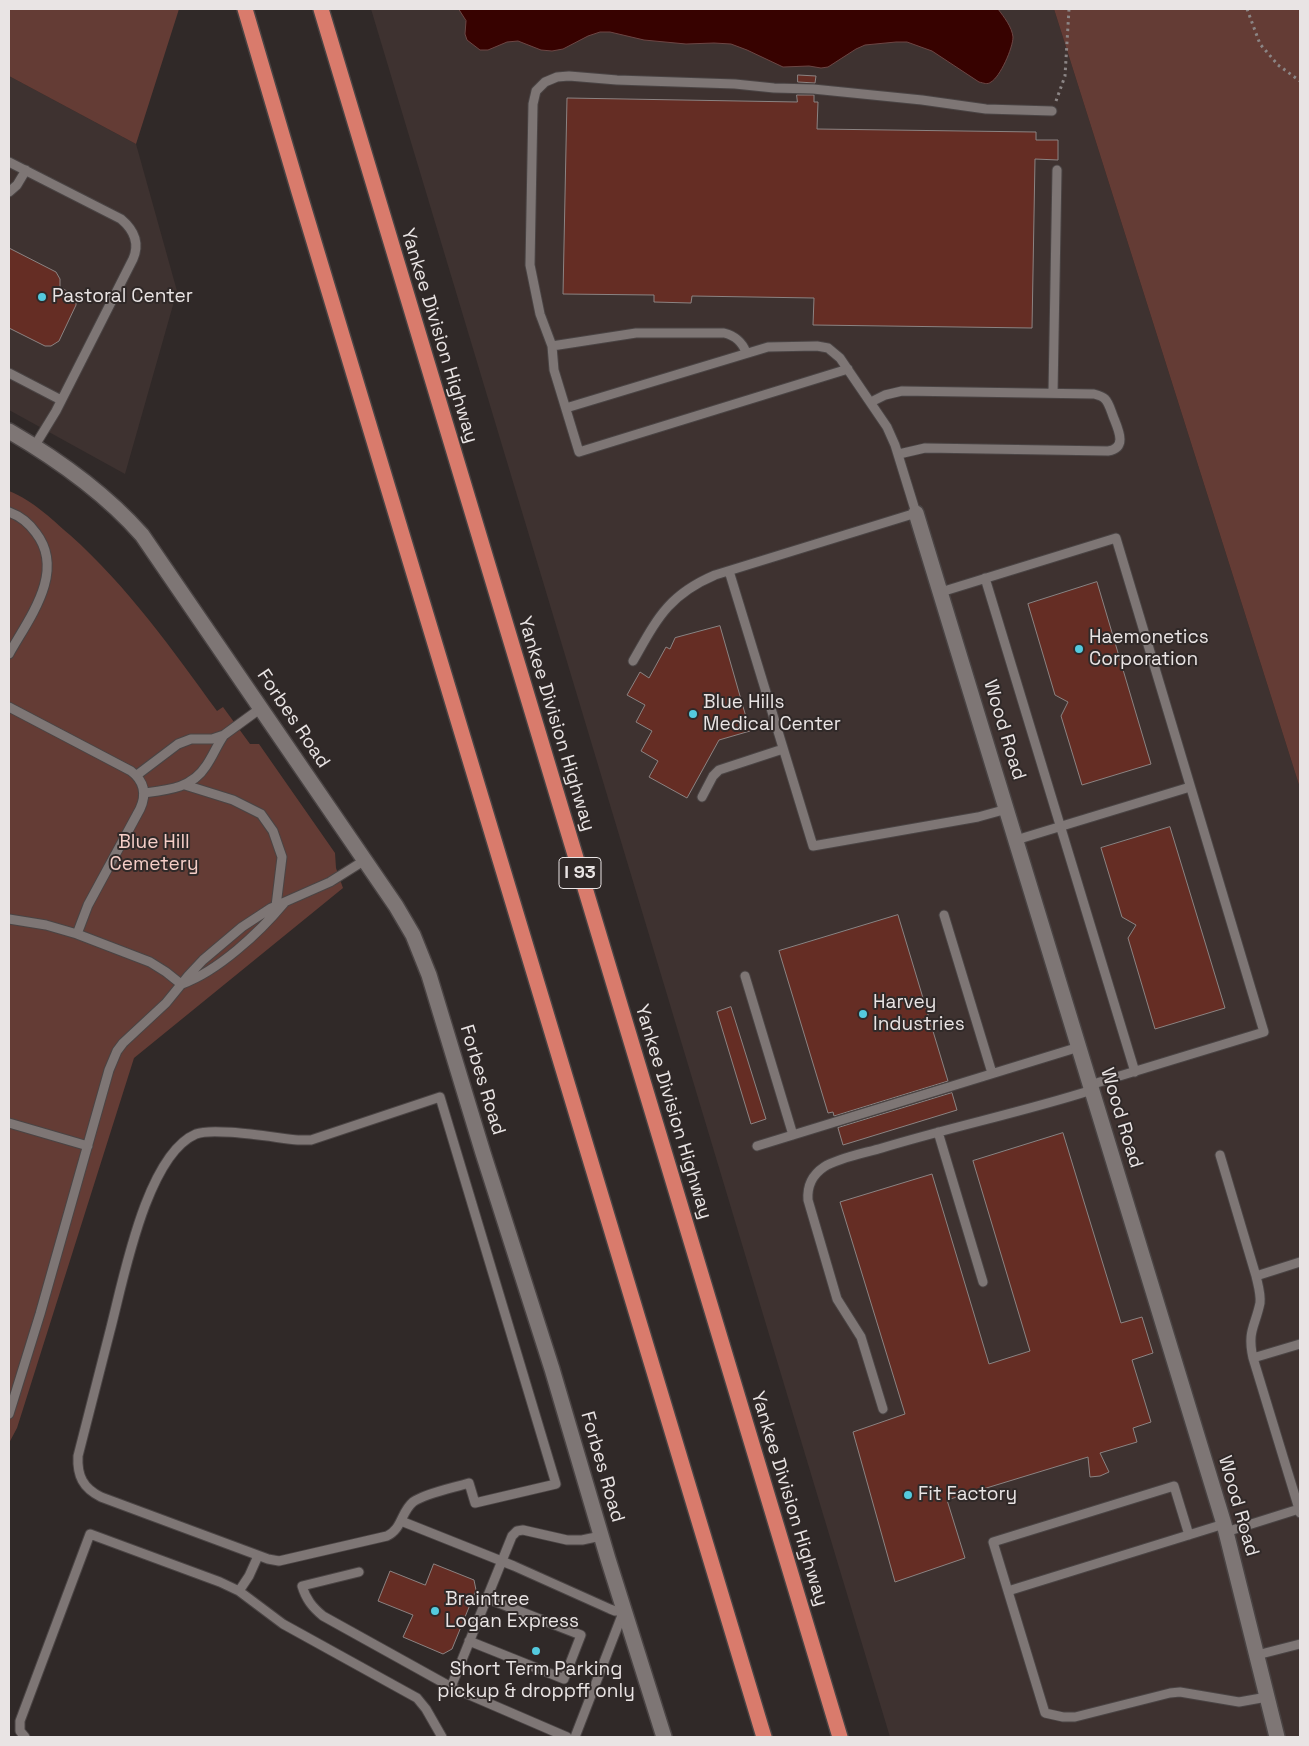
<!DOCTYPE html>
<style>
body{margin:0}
#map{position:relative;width:1309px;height:1746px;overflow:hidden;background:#302928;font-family:"Space Grotesk",sans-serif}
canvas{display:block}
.frame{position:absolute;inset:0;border:10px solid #e9e4e4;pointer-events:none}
</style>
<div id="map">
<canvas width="1309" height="1746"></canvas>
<div class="frame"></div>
</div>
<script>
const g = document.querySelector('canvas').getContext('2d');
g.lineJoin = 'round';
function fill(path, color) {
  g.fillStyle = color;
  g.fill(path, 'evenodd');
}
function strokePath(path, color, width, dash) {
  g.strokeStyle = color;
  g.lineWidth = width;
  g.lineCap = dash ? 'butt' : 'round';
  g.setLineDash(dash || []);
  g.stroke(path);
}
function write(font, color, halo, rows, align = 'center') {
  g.font = font + ' "Space Grotesk",sans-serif';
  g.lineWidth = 4;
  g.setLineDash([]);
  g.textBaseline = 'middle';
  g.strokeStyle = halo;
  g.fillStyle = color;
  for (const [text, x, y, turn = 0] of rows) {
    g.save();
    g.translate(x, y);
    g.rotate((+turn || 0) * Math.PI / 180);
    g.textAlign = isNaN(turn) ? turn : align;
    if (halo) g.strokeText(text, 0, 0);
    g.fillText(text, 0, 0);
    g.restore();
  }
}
const built = new Path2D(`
 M371,9H1054L1300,788V1737H890Z
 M9,76L136,144L177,291L125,474L9,410Z`);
const green = new Path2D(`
 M9,9H179L136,144L9,76Z
 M1054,9H1300V788Z
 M9,491C35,502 49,517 70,535C128,587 172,649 217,711L223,707L250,744H259L335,853L336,868L343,888L134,1058L17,1428L9,1443Z`);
const water = new Path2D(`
 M459,9H998C1004,17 1012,27 1013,37C1013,48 1000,77 991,82C987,85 984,83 979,82L932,51L907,42H896L865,45L856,49L828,67L821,68L809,66L783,67L747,50L731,44L714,43L686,44L644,40L610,32H600L588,36L563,49L552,51L541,50L518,41L507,42L488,50H480L467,40L465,34L466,21Z`);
const building = new Path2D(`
 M798,75L816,76L815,83L798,82Z
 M797,95H814V102H818L817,129L1036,132V140H1058V160L1035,159L1032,328L813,325L814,298L692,296L691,303L654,302V295L563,294L567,98L797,102Z
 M9,248L56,272L60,279V287L72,294L76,298V305L59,341L51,346H45L9,328Z
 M1097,582L1151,764L1082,785L1061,716L1068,702L1055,695L1028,604Z
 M720,626L750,731L719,740L687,798L649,777L658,761L641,751L652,731L636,722L645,705L627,695L640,672L649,678L666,647L670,649L675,638Z
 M1170,827L1225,1008L1155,1029L1128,938L1136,925L1122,917L1101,848Z
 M898,915L948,1081L834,1116L833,1112L828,1113L779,951Z
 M731,1007L766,1119L751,1124L717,1012Z
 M952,1093L957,1110L843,1145L838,1128Z
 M1063,1133L1121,1323L1142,1317L1153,1353L1132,1360L1151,1422L1133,1428L1137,1442L1100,1453L1109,1472L1100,1476L1090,1477L1088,1457L947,1500L965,1558L895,1582L853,1432L905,1414L840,1202L932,1174L989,1364L1030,1351L973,1161Z
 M434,1564L474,1580L476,1590L452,1649L443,1654L403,1637L413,1615L378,1601L390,1571L425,1585Z`);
const path = new Path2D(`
 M1247,9L1260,44L1278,65L1300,81
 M1056,101L1065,76L1069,9`);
const service = new Path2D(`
 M9,162L121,219C134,230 140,243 133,259L56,411L34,447
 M9,192L17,185L26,170
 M552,346L636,333H724C736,336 742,342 746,352
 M848,369L579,452L554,370L552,346L540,314L530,265L533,104L536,91L545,82L557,77L569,76L617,80L735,84L774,88L813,89L922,100L986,109L1052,111
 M9,373L61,400
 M1053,393L1057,170
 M871,402L885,395L902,391L1094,394C1098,395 1102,396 1105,399C1109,403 1111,411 1113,416C1118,429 1128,448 1108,451L925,448L899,454
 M566,408L768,347L817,346L828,348L840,358L887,427L895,445L916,513L715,575C668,595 657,619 633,661
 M9,512C20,516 29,523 36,533C66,572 29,618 9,654
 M729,571L813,846L978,817L1007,809
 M985,578L1135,1072
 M941,592L1116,538L1264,1032L1090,1085
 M9,707L131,771C144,781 147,794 140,809L88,905L77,934
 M137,775L178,744L191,739H212L224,735L261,708
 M185,785L233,800L261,814L273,831L282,857L276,906
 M144,793C168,790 192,788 206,766C213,756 217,745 224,735
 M702,797L713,776L719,770L783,749
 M1016,840L1190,787
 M944,915L992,1073
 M9,919L46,925L77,934L150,962L166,972L181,984
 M745,976L793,1135
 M182,984C218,971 259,933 284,903
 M440,1097L556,1484L475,1503L469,1483C453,1488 426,1493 413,1502C401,1512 402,1529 387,1536L279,1561L268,1559L101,1497C83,1488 77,1476 78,1456C89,1414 99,1373 110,1331C123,1282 146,1155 196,1134C214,1127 276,1138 298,1140H311Z
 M9,1123L88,1146
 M938,1132L983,1282
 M757,1146L1079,1047
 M1220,1155L1256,1276
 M1253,1358C1247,1331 1255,1327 1260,1303C1261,1294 1258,1285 1256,1276L1300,1262
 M883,1409L861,1337L837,1299L808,1200C807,1186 812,1175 824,1167C838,1158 865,1153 882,1148C951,1127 1023,1112 1092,1090
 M9,1414L40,1314L109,1070L117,1051L123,1043L166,1003L188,976L203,960L242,927L271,908L330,882L365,860
 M1299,1509L1253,1358L1300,1344
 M401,1521L514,1566L610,1609L615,1611L624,1610L575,1737
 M1226,1532L1299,1509L1300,1513
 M1189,1535L1174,1486L993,1542L1045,1713L1063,1717H1075L1170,1693L1180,1692L1239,1702L1267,1697
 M359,1572L302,1586C306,1599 312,1607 323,1616L451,1687
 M239,1591L249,1576L258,1556
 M1008,1591L1224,1524
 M469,1641L564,1679L581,1635L486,1598
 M1257,1655L1300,1644
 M25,1737L20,1731V1721L90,1534L220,1582L239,1591L283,1624L417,1698L426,1709L442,1737
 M567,1737L451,1687L512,1536L517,1531L523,1530L567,1540H582L601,1536`);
const minor = new Path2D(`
 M916,513L1224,1524L1277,1737`);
const tertiary = new Path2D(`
 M9,431C57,459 105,493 142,535L396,906L413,935L429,975L483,1153L552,1369L608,1559L664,1737`);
const motorway = new Path2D(`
 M245,9L299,192L764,1737
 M321,9L840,1737`);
const markers = [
 [42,297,5,"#54cade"],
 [1079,649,5,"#54cade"],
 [693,714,5,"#54cade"],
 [863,1014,5,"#54cade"],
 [908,1495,5,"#54cade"],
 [435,1611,5,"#54cade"],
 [536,1651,5,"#54cade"]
];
const shields = [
 [580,873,42]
];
const shieldNames = [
 ["I 93",580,873]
];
const poiNames = [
 ["Pastoral Center",52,297],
 ["Haemonetics",1089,638],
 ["Corporation",1089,660],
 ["Blue Hills",703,703],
 ["Medical Center",703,725],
 ["Harvey",873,1003],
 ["Industries",873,1025],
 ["Fit Factory",918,1495],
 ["Braintree",445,1600],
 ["Logan Express",445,1622],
 ["Short Term Parking",536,1670,"center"],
 ["pickup & droppff only",536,1692,"center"]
];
const streetNames = [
 ["Yankee Division Highway",439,336,73],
 ["Forbes Road",293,719,56],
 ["Yankee Division Highway",556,724,73],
 ["Wood Road",1004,730,73],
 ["Forbes Road",482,1080,73],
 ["Yankee Division Highway",673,1112,73],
 ["Wood Road",1121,1118,73],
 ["Forbes Road",602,1467,74],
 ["Yankee Division Highway",789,1499,73],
 ["Wood Road",1238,1506,74]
];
const parkNames = [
 ["Blue Hill",154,843],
 ["Cemetery",154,865]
];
fill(built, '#3e3230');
fill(green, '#643c35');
fill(water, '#370200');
strokePath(water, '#6c4644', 1);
fill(building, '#652d24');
strokePath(building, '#8b8382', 1);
strokePath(service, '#4a4444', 11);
strokePath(minor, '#4a4444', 18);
strokePath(tertiary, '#4a4444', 18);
strokePath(motorway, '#4a4444', 18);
strokePath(path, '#8b8585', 3, [2.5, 4]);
strokePath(service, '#7e7675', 9);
strokePath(minor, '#7e7675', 15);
strokePath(tertiary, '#7e7675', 15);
strokePath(motorway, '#d97b6c', 15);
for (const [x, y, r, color] of markers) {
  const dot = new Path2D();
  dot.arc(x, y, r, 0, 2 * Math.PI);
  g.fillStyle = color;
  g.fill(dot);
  strokePath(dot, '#302928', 2);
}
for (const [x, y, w] of shields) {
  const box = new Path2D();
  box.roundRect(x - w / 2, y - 15.5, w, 31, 4);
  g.fillStyle = '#302928';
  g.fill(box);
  strokePath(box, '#e9e4e4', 1);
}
write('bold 18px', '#e9e4e4', null, shieldNames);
write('19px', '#e9e4e4', '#302928', poiNames, 'left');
write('19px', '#e9e4e4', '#302928', streetNames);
write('19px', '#f5cec7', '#302928', parkNames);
</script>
